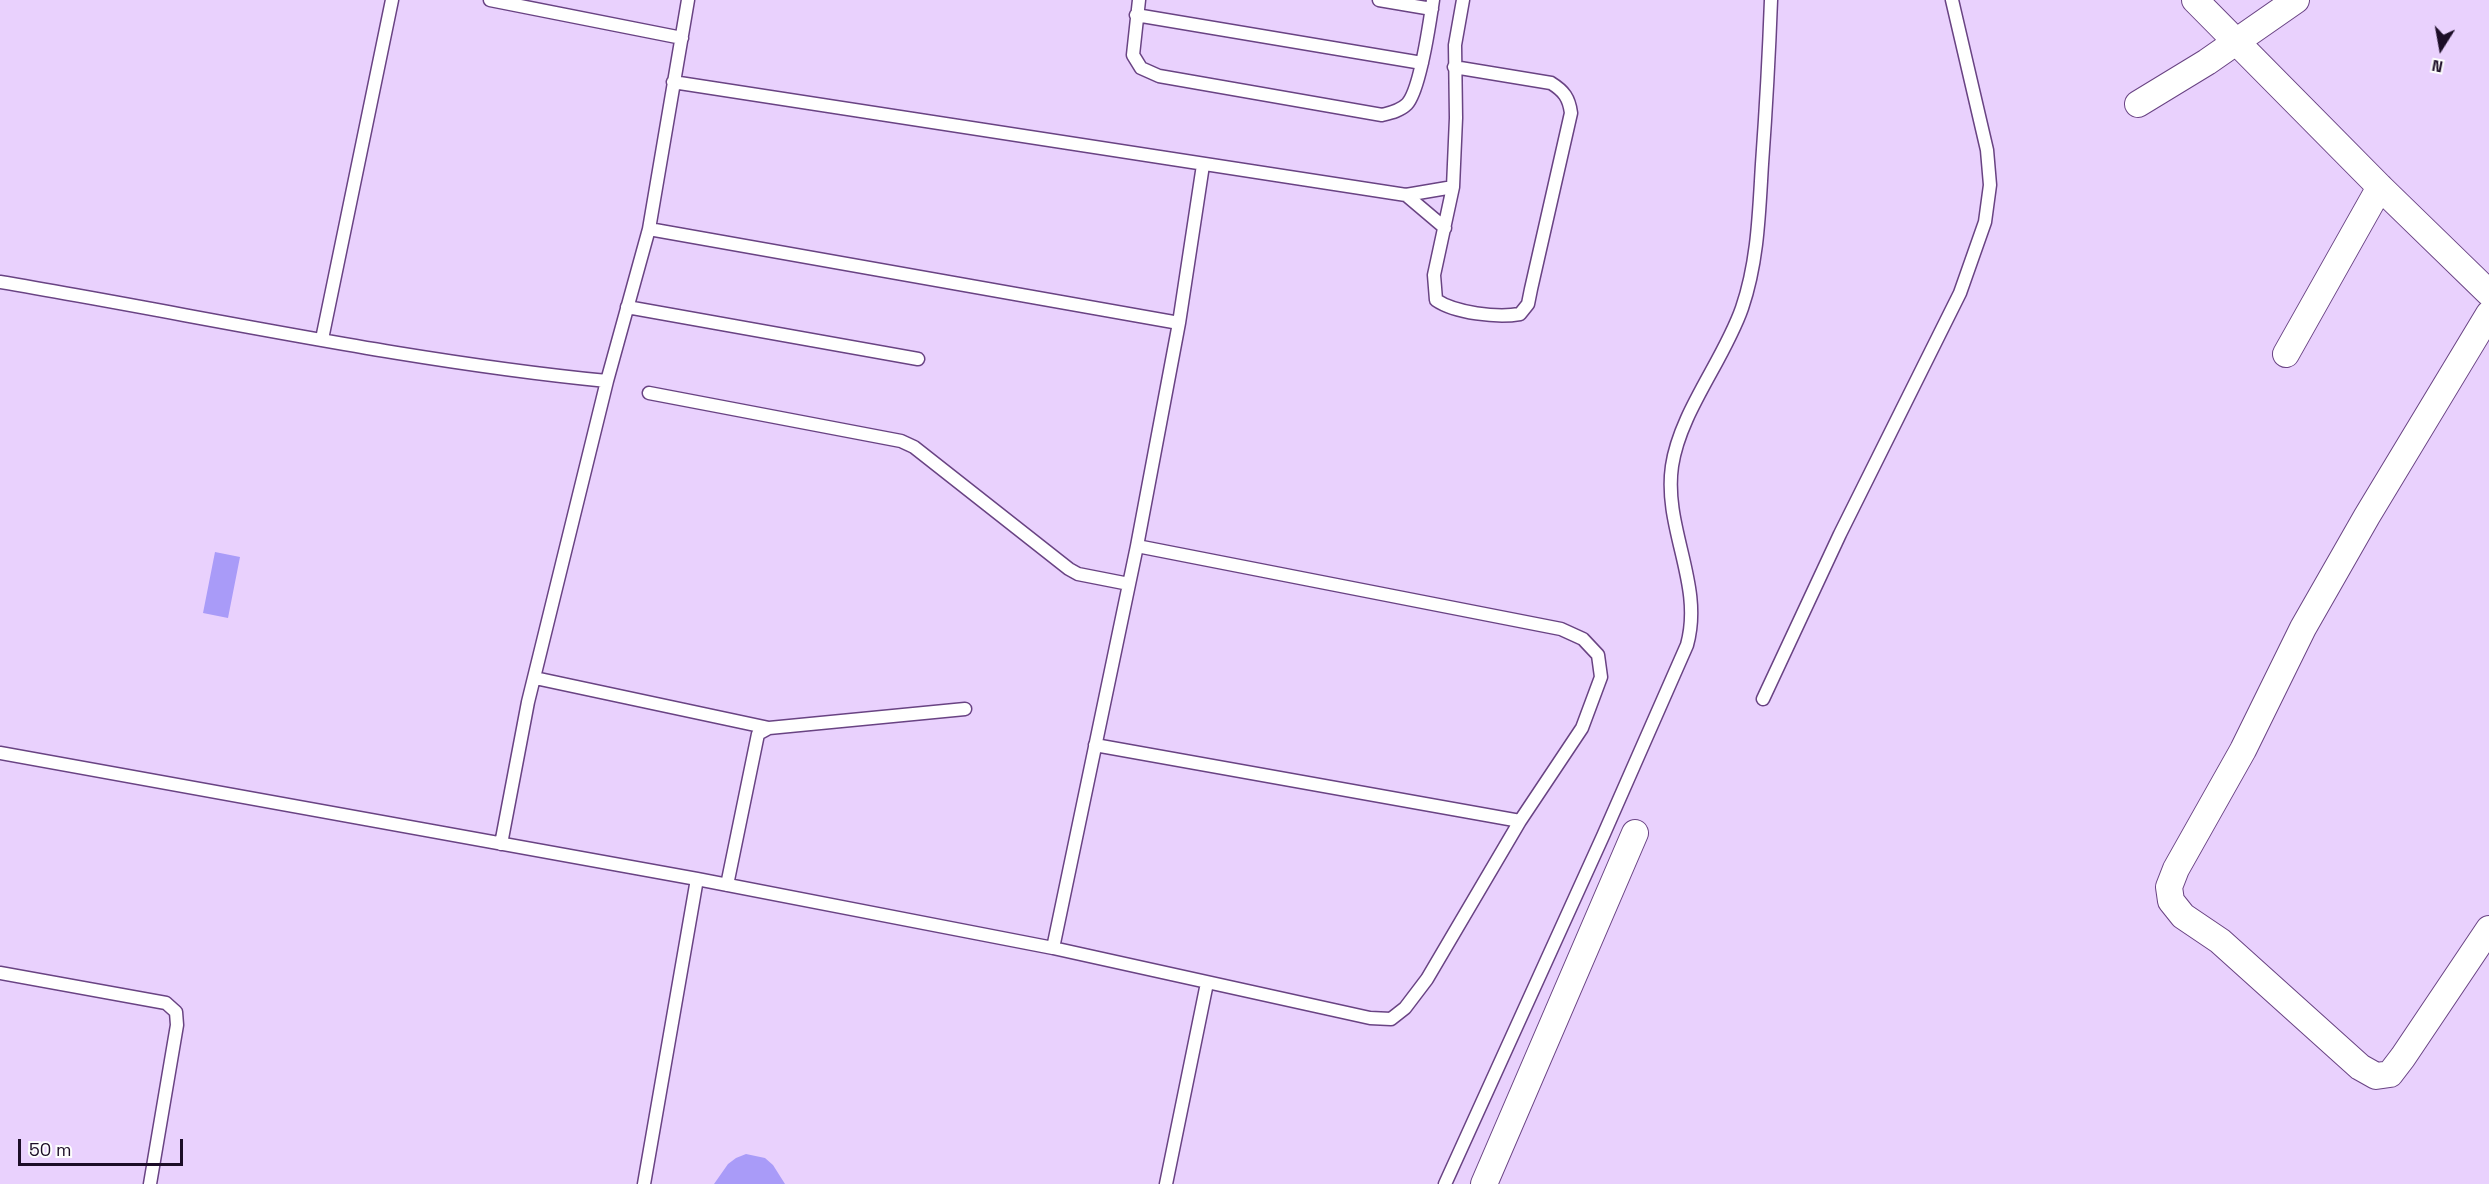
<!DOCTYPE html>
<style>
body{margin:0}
#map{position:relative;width:2489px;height:1184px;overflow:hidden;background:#e9d1fd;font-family:"Space Grotesk",sans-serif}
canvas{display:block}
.north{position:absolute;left:2411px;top:18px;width:60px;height:60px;-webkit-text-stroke:4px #fdfdfd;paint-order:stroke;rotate:191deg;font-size:16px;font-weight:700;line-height:24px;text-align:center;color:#1c0d27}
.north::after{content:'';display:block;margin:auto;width:21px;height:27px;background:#1c0d27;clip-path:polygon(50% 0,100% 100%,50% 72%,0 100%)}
.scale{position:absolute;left:18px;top:1139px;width:165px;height:27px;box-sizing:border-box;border:3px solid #1c0d27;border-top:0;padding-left:8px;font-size:18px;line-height:21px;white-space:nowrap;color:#1c0d27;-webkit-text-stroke:4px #fdfdfd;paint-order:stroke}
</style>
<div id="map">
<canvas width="2489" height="1184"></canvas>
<div class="north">N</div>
<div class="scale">50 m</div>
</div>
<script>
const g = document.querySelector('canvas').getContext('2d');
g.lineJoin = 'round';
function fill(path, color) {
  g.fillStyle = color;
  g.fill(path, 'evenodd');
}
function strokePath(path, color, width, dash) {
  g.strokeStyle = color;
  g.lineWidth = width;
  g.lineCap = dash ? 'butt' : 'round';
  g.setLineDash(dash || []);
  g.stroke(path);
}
const building = new Path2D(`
 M215,552L240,557L228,618L203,613Z
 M746,1154L765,1158L773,1165L785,1184H714L728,1164L736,1158Z`);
const lane = new Path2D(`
 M490,0L682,38
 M1139,0L1133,55L1141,68L1159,76L1382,115C1390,113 1400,111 1407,104C1420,90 1430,21 1433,0
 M1379,0L1432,9
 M1136,15L1422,63
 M1454,67L1551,83C1564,91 1569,98 1571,113L1531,289L1528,304L1520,314C1497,318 1455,313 1436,300L1434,275L1453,187L1456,118L1455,45L1463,0
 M673,82L1406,195L1453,187
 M1406,195L1445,228
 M649,229L1179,323
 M0,282C202,316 403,361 607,381
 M627,307L918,359
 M322,339L392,0
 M649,393L901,441L914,447L1069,569L1078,574L1129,584
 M535,678L769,728
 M1763,699L1840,534L1960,293L1985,222L1990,185L1987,150L1952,0
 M1095,745L1520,821
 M0,753L697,879L1053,948L1370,1018L1391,1019L1405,1008L1427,979L1520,821L1582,728L1601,677L1598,655L1583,639L1561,629L1137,546
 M501,844L528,702L607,381L649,229L688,0
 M727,885L758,734L769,728L965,709
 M1053,948L1137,546L1179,323L1203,165
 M0,973L166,1003L176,1012L177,1025L150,1184
 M644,1184L697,879
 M1166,1184L1207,983
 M1445,1184L1603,836L1687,645C1704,584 1663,528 1672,466C1680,412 1724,360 1742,308C1758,261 1759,213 1762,164C1766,109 1769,55 1771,0`);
const street = new Path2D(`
 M2195,0L2380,187L2489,293
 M2138,104L2207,62L2296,0
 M2489,314L2367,516L2303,628L2243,750L2176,869L2169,887L2171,901L2183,916L2220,941L2360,1067L2376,1076L2390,1074L2403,1057L2489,929
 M2286,354L2380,187
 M1484,1184L1635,833`);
fill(building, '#a99bf8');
strokePath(lane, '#694383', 15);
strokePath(street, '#694383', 28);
strokePath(lane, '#fff', 12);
strokePath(street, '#fff', 26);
</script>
